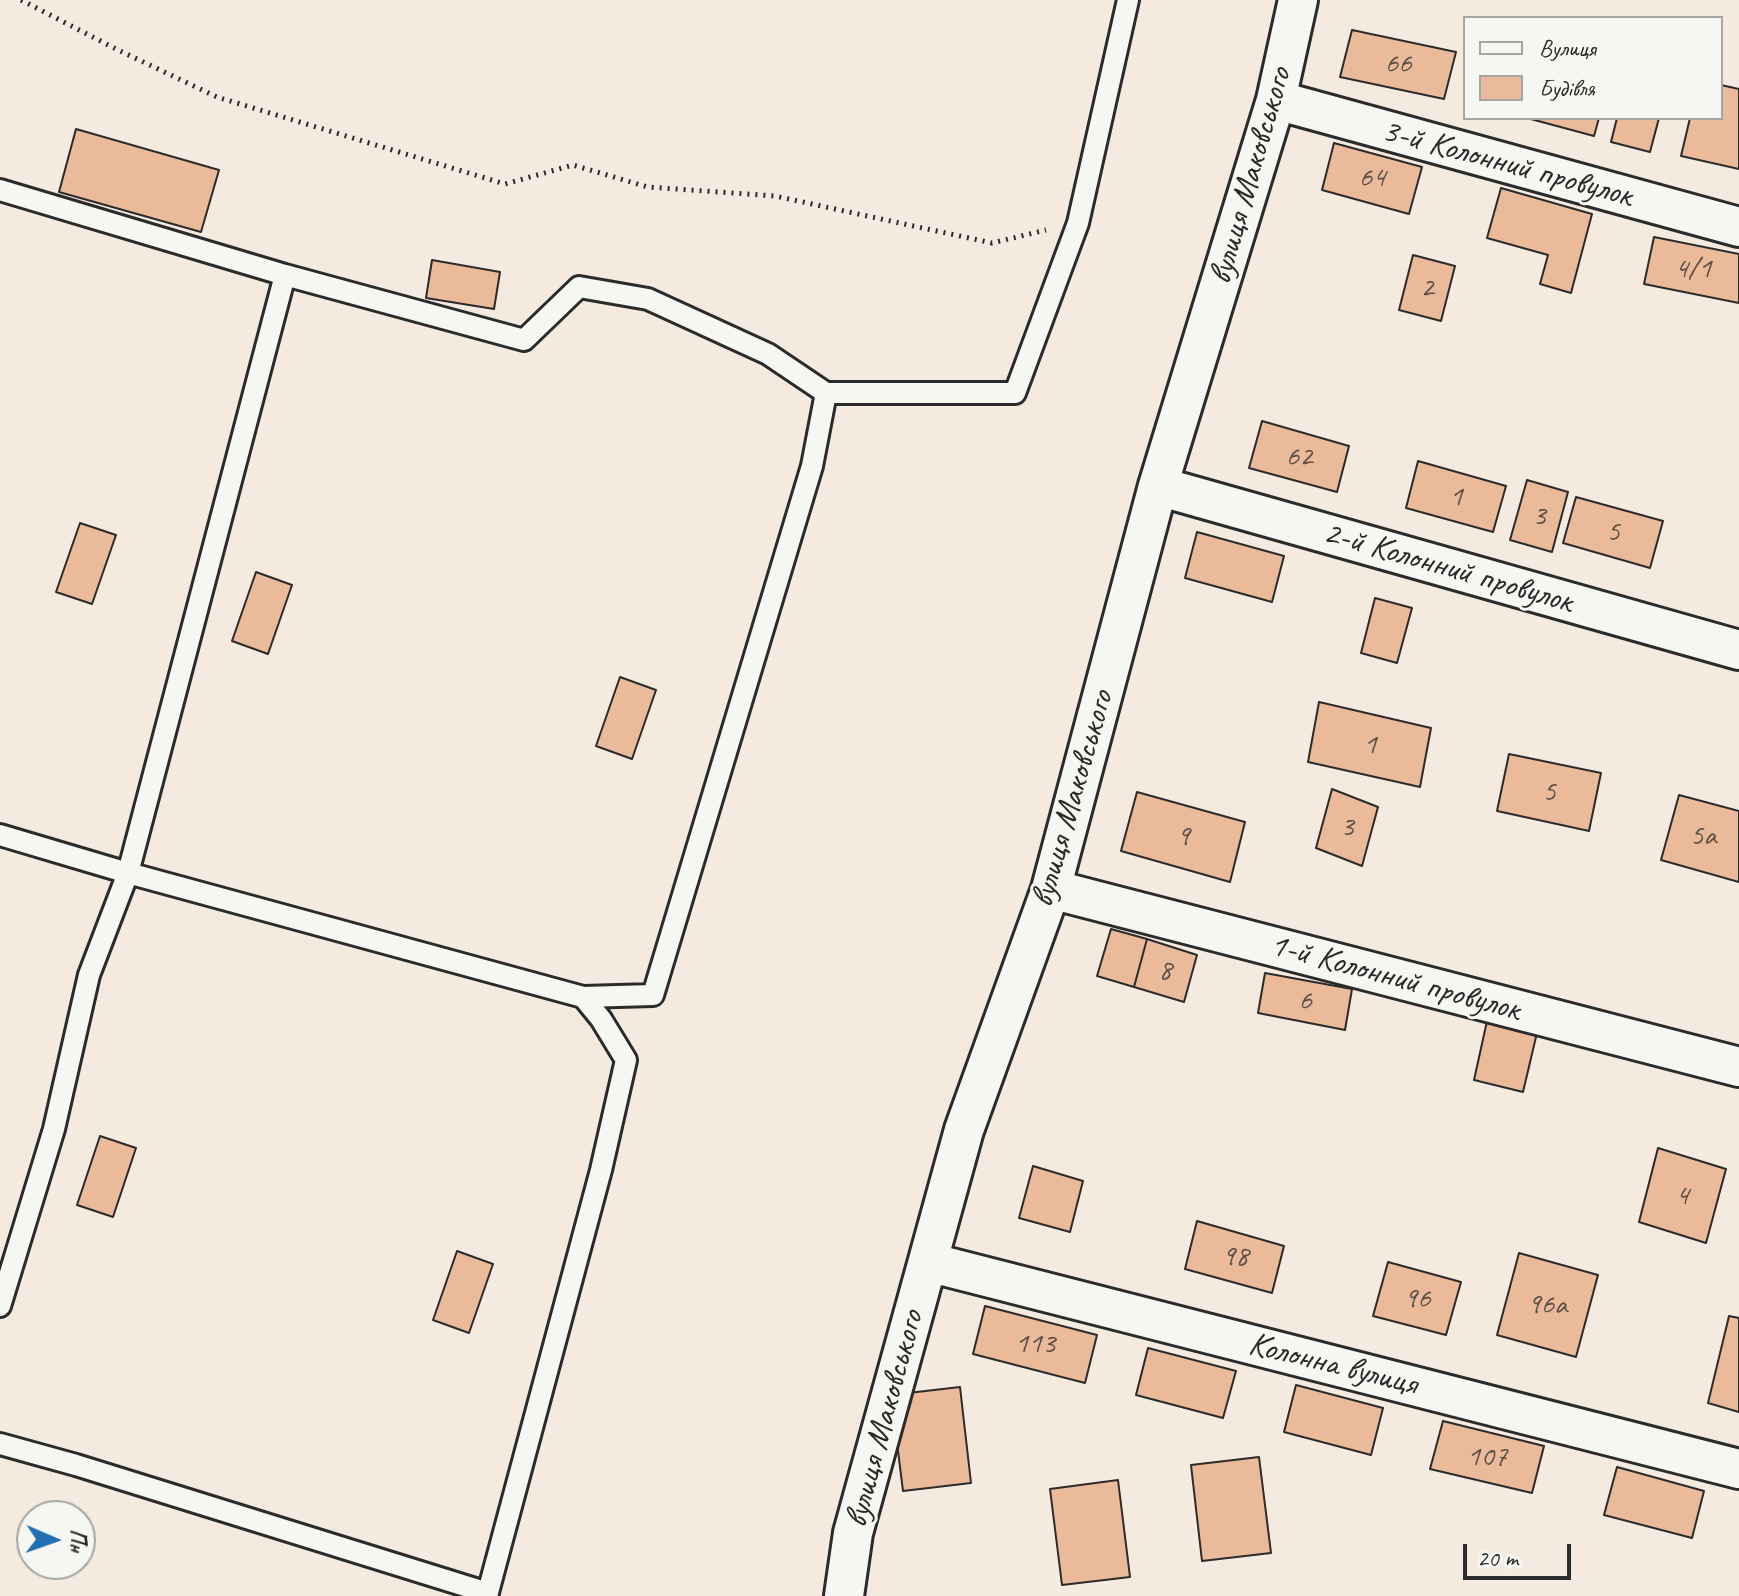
<!DOCTYPE html>
<meta charset="utf-8">
<style>
body{margin:0}
#map{position:relative;width:1739px;height:1596px;overflow:hidden;background:#f4eae0;font-family:Caveat,sans-serif}
canvas{display:block}
.legend{position:absolute;left:1463px;top:16px;width:260px;height:104px;box-sizing:border-box;background:#f6f6f2;border:2px solid #a5a5a2;margin:0;padding:10px 14px;list-style:none;font-size:24px;color:#2b2b2b}
.legend li{display:flex;align-items:center;gap:16px;height:40px}
.legend b{width:40px;border:2px solid #a5a5a2}
.north{position:absolute;left:16px;top:1500px;width:80px;height:80px;box-sizing:border-box;background:#f6f6f2;border:2px solid #a5a5a2;border-radius:50%;rotate:92deg;font-size:22px;font-weight:700;line-height:32px;text-align:center;color:#2b2b2b}
.north::after{content:'';display:block;margin:auto;width:28px;height:36px;background:#1f6fb2;clip-path:polygon(50% 0,100% 100%,50% 72%,0 100%)}
.scale{position:absolute;left:1463px;top:1544px;width:108px;height:36px;box-sizing:border-box;border:4px solid #2b2b2b;border-top:0;padding-left:10px;font-size:24px;line-height:28px;white-space:nowrap;color:#2b2b2b;-webkit-text-stroke:6px #f6f6f2;paint-order:stroke}
</style>
<div id="map">
<canvas width="1739" height="1596"></canvas>
<ul class="legend">
<li><b style="height:10px;background:#f6f6f2"></b>Вулиця</li>
<li><b style="height:22px;background:#eaba9a"></b>Будівля</li>
</ul>
<div class="north">Пн</div>
<div class="scale">20 m</div>
</div>
<script>
const g = document.querySelector('canvas').getContext('2d');
g.lineJoin = 'round';
function fill(path, color) {
  g.fillStyle = color;
  g.fill(path, 'evenodd');
}
function strokePath(path, color, width, dash) {
  g.strokeStyle = color;
  g.lineWidth = width;
  g.lineCap = dash ? 'butt' : 'round';
  g.setLineDash(dash || []);
  g.stroke(path);
}
function write(font, color, halo, rows, align = 'center') {
  g.font = font + ' Caveat,sans-serif';
  g.lineWidth = 6;
  g.setLineDash([]);
  g.textBaseline = 'middle';
  g.strokeStyle = halo;
  g.fillStyle = color;
  for (const [text, x, y, turn = 0] of rows) {
    g.save();
    g.translate(x, y);
    g.rotate((+turn || 0) * Math.PI / 180);
    g.textAlign = isNaN(turn) ? turn : align;
    if (halo) g.strokeText(text, 0, 0);
    g.fillText(text, 0, 0);
    g.restore();
  }
}
const building = new Path2D(`
 M1352,30L1456,52L1444,99L1340,77Z
 M1721,85L1739,89V169L1681,156L1690,118H1721Z
 M1527,118H1599L1594,136Z
 M1617,118H1659L1650,152L1611,142Z
 M76,129L219,170L201,232L59,192Z
 M1334,143L1422,167L1409,214L1322,190Z
 M1501,188L1592,214L1571,293L1540,284L1548,255L1487,238Z
 M1654,237L1739,254V303L1644,284Z
 M1413,255L1455,266L1441,321L1399,310Z
 M432,260L500,272L494,309L426,298Z
 M1262,421L1349,446L1337,492L1249,468Z
 M1418,461L1506,486L1493,532L1406,508Z
 M1527,480L1568,492L1552,552L1510,540Z
 M1576,497L1663,521L1650,568L1563,543Z
 M80,523L116,535L92,604L56,592Z
 M1197,532L1284,556L1272,602L1185,578Z
 M256,572L292,585L268,654L232,641Z
 M1375,598L1412,608L1397,663L1361,653Z
 M620,677L656,690L632,759L596,746Z
 M1319,702L1431,728L1420,787L1308,762Z
 M1509,754L1601,773L1589,831L1497,811Z
 M1332,789L1378,807L1362,866L1316,848Z
 M1137,792L1245,822L1230,882L1121,851Z
 M1679,795L1739,811V882L1661,860Z
 M1111,929L1147,939L1134,987L1097,976Z
 M1147,939L1197,955L1184,1002L1134,987Z
 M1265,973L1352,989L1345,1030L1258,1013Z
 M1491,1003L1540,1020L1523,1092L1474,1080Z
 M100,1136L136,1148L113,1217L77,1205Z
 M1658,1148L1726,1169L1706,1243L1639,1222Z
 M1033,1166L1083,1181L1070,1232L1019,1218Z
 M1197,1221L1284,1246L1272,1293L1185,1269Z
 M457,1251L493,1264L469,1333L433,1320Z
 M1519,1253L1598,1275L1576,1357L1497,1335Z
 M1388,1262L1461,1282L1446,1335L1373,1316Z
 M985,1306L1097,1335L1085,1383L973,1354Z
 M1729,1316L1739,1318V1412L1708,1403Z
 M1148,1348L1236,1371L1223,1418L1136,1395Z
 M1296,1385L1383,1408L1371,1455L1284,1432Z
 M960,1387L971,1483L903,1491L891,1395Z
 M1443,1421L1544,1446L1532,1493L1430,1469Z
 M1259,1457L1271,1553L1202,1561L1191,1465Z
 M1617,1467L1704,1491L1692,1538L1604,1515Z
 M1118,1480L1130,1577L1062,1585L1050,1489Z`);
const path = new Path2D(`
 M21,0L116,49L217,97L505,184L573,165L648,187L775,196L992,243L1046,230`);
const lane = new Path2D(`
 M0,190L285,275L524,340L579,287L648,299L768,354L826,393H1015L1078,223L1128,0
 M0,835L128,873L583,997L653,995L812,466L826,393
 M0,1306L54,1129L89,975L128,873L285,275
 M0,1444L76,1465L488,1593
 M487,1596L601,1170L626,1060L601,1019L583,997`);
const street = new Path2D(`
 M1276,100L1739,227
 M1158,486L1739,650
 M1051,889L1739,1067
 M928,1262L1739,1469
 M844,1596L853,1533L964,1130L1051,889L1158,486L1276,100L1298,0`);
const numberNames = [
 ["66",1398,64],
 ["64",1372,178],
 ["4/1",1693,269],
 ["2",1427,288],
 ["62",1299,457],
 ["1",1456,497],
 ["3",1539,516],
 ["5",1613,532],
 ["1",1370,745],
 ["5",1549,792],
 ["3",1347,827],
 ["5а",1703,836],
 ["9",1183,837],
 ["8",1165,971],
 ["6",1305,1001],
 ["4",1682,1196],
 ["98",1235,1257],
 ["96",1417,1299],
 ["96а",1547,1305],
 ["113",1035,1344],
 ["107",1487,1457]
];
const streetNames = [
 ["3-й Колонний провулок",1507,164,15],
 ["вулиця Маковського",1251,176,-74],
 ["2-й Колонний провулок",1448,568,16],
 ["вулиця Маковського",1073,799,-74],
 ["1-й Колонний провулок",1395,978,15],
 ["Колонна вулиця",1333,1365,14],
 ["вулиця Маковського",885,1419,-75]
];
fill(building, '#eaba9a');
strokePath(building, '#2b2b2b', 2);
strokePath(lane, '#2b2b2b', 26);
strokePath(street, '#2b2b2b', 44);
strokePath(path, '#2b2b2b', 5, [2, 6]);
strokePath(lane, '#f6f6f2', 20);
strokePath(street, '#f6f6f2', 38);
write('30px', '#5b4f47', null, numberNames);
write('34px', '#2b2b2b', '#f6f6f2', streetNames);
</script>
